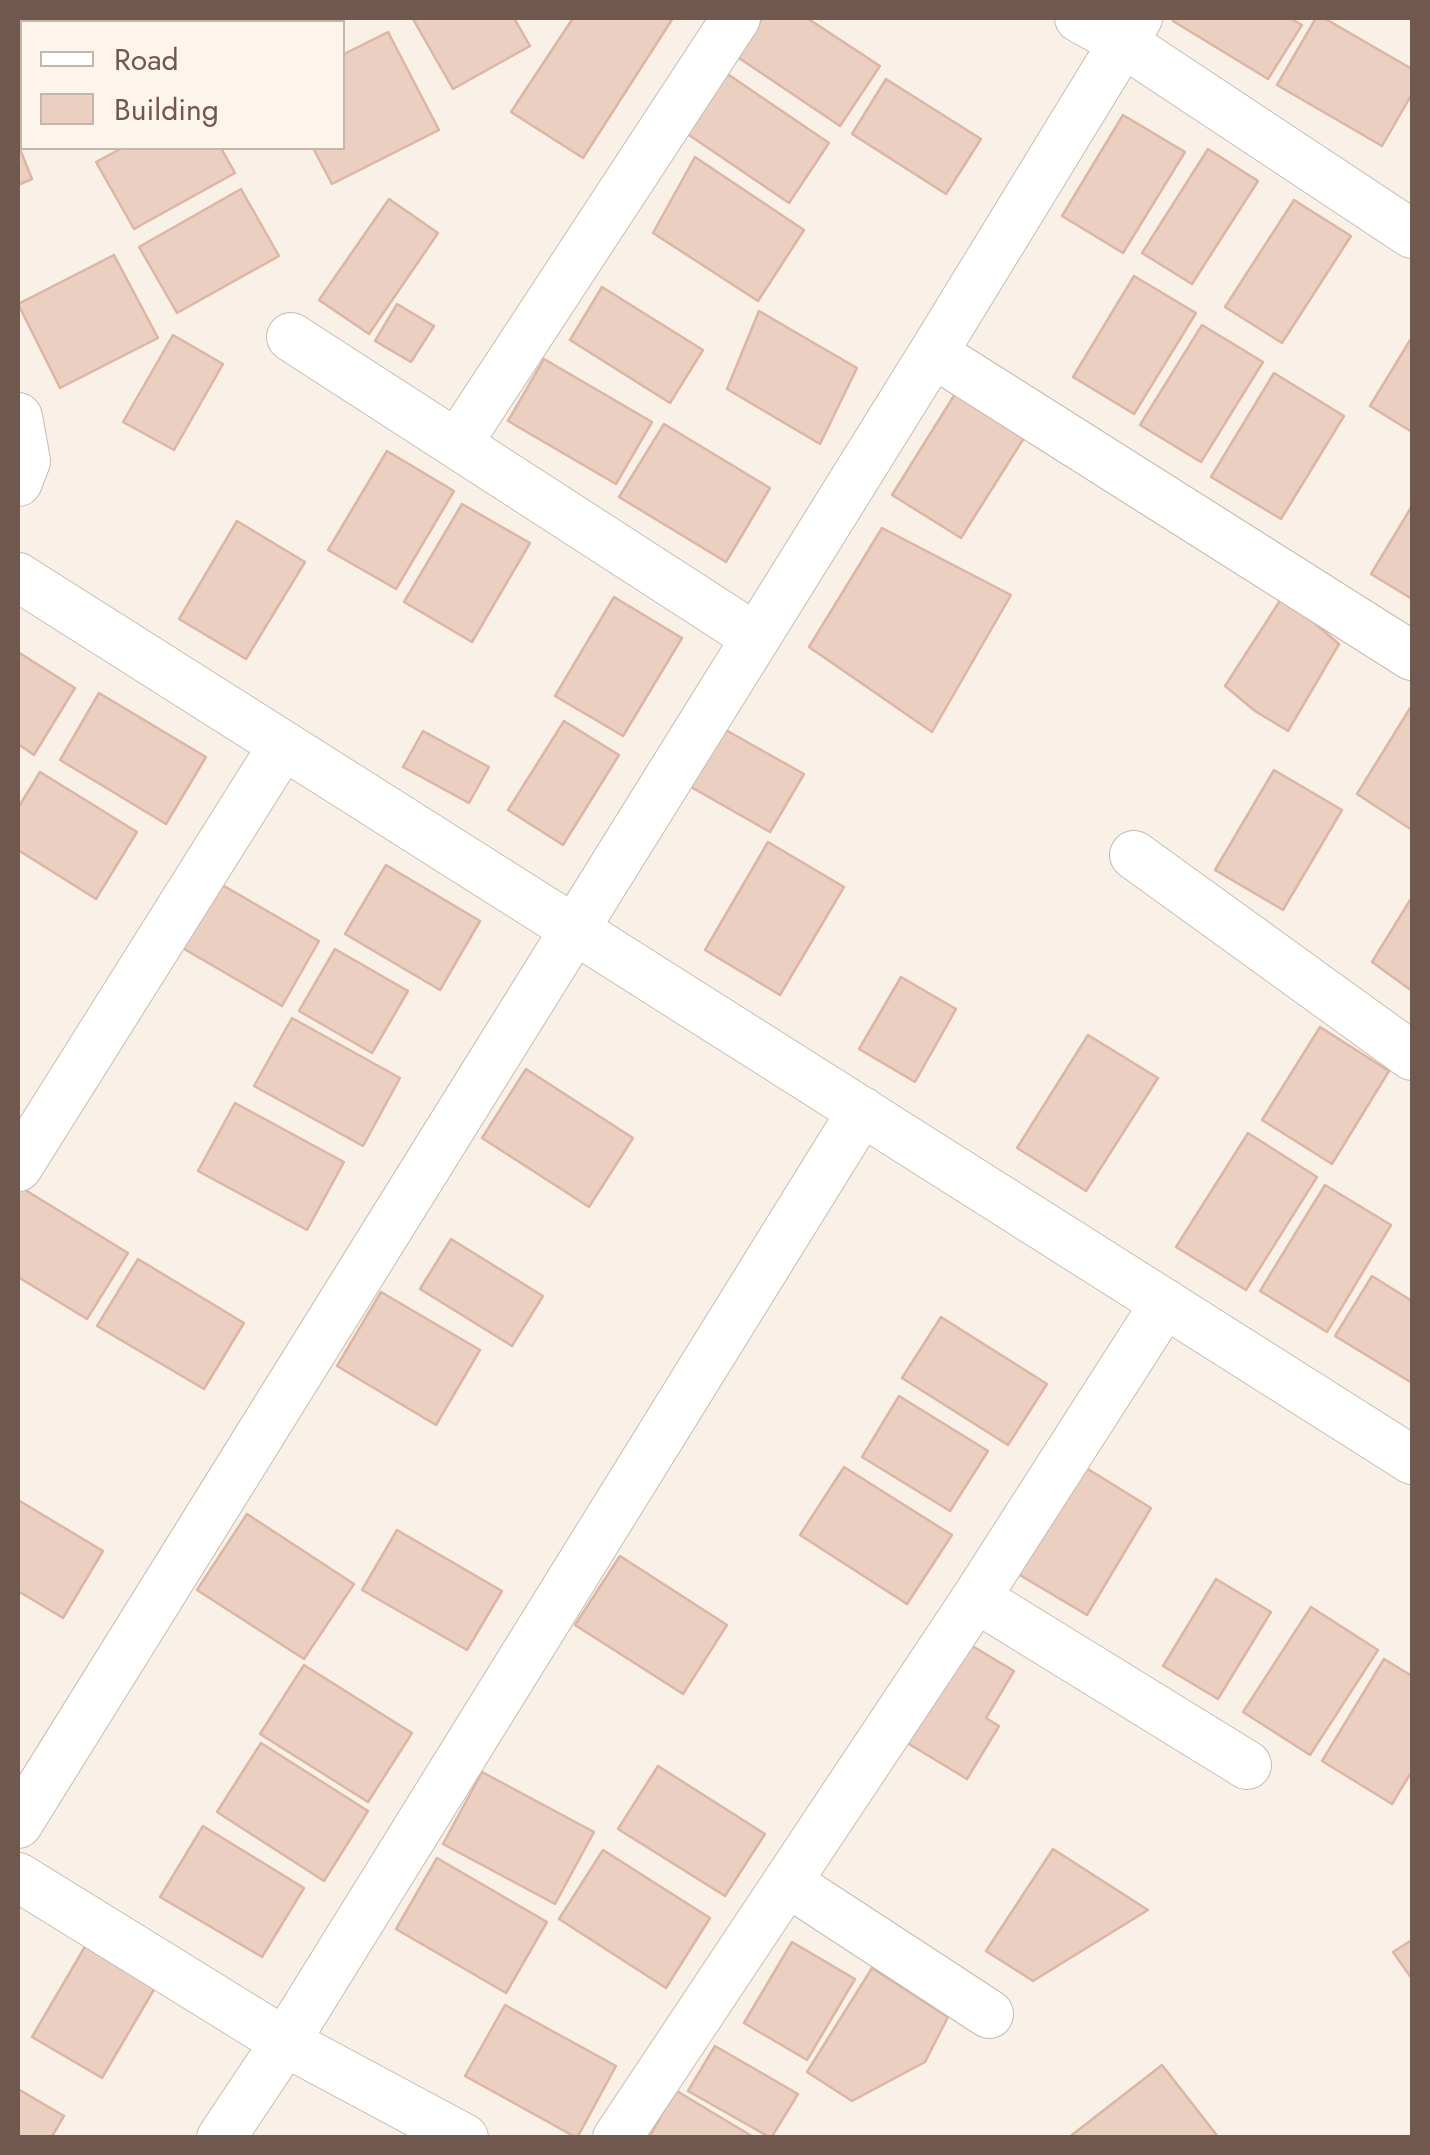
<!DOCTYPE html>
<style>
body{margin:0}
#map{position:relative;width:1430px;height:2155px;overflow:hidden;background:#f9f1e7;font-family:Jost,sans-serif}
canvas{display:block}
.frame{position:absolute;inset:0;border:20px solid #70584e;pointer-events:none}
.legend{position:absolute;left:20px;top:20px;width:325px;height:130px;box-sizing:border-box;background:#fdf5ec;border:2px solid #c5b6ad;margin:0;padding:12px 18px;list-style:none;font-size:30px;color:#70584e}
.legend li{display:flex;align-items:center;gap:20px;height:50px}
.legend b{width:50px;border:2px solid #c5b6ad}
</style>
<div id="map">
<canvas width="1430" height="2155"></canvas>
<div class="frame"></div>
<ul class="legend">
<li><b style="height:12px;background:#fff"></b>Road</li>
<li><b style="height:28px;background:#ebcfc1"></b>Building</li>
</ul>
</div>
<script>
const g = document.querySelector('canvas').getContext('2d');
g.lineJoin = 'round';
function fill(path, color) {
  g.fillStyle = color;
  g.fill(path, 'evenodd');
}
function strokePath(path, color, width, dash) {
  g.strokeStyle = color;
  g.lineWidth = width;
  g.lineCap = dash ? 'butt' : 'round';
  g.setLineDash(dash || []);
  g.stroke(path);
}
const building = new Path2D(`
 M416,18H514L530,46L453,89L413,19Z
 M573,18H673L583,158L511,112Z
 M762,18H807L880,66L840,126L736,56Z
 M1175,18H1290L1302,25L1268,79L1173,21Z
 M1316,18H1324L1412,69V94L1382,146L1277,85Z
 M388,32L439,130L332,184L313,148H342V55Z
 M726,73L829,143L789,203L686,133Z
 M886,79L981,139L946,194L852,134Z
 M1123,115L1185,152L1123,253L1062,216Z
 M18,144L32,179L18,185Z
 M122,148H221L235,173L134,229L96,162Z
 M1208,149L1258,181L1192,284L1142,253Z
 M695,157L804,230L758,301L653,233Z
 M241,189L279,256L177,313L139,247Z
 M389,199L438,233L369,334L319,300Z
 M1294,200L1351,236L1282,343L1225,307Z
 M114,255L158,338L60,388L18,304Z
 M1134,276L1196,313L1134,414L1073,377Z
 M602,287L703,350L670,403L570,340Z
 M397,304L434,326L411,362L375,341Z
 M759,311L857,368L820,444L727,389Z
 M1202,325L1263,362L1201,462L1140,425Z
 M173,335L223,364L174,450L123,422Z
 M1412,337V432L1370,406Z
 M544,359L652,422L616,484L508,421Z
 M1274,373L1344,416L1281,519L1211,477Z
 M960,386L1029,430L961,538L892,495Z
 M664,424L770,488L726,562L619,497Z
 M387,451L454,491L396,589L328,550Z
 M462,504L530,543L472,642L404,602Z
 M1412,506V599L1371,574Z
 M237,521L305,562L246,659L179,619Z
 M882,528L1011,595L932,732L809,647Z
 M1283,596L1339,644L1288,731L1255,711L1225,686Z
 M614,597L682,638L623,736L555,696Z
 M18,652L75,688L34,755L18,744Z
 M99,693L206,757L166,824L60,760Z
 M1412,705V830L1357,794Z
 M564,721L619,755L563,845L508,810Z
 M724,729L804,774L770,832L691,787Z
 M423,731L489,767L469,803L403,767Z
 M1274,770L1342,810L1283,910L1215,870Z
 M40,772L137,832L96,899L18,850V808Z
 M768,842L844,887L780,995L705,950Z
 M386,865L480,921L440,990L345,934Z
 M212,879L319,941L282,1006L174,943Z
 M1412,897V991L1372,962Z
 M335,949L408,991L372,1053L299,1011Z
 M901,977L956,1009L915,1082L859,1049Z
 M292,1018L400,1078L363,1146L254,1086Z
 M1320,1027L1389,1071L1332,1164L1262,1120Z
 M1088,1035L1158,1078L1086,1191L1017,1148Z
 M526,1069L633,1138L589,1207L482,1138Z
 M235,1103L344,1162L307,1230L198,1171Z
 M1248,1133L1317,1177L1246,1290L1176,1247Z
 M1325,1185L1391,1225L1327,1332L1260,1291Z
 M22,1188L128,1253L87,1319L18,1277V1195Z
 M451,1239L543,1296L512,1346L420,1289Z
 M138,1259L244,1323L204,1389L97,1326Z
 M1372,1276L1412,1301V1383L1335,1336Z
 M381,1292L480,1350L436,1425L337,1366Z
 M941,1317L1047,1384L1008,1445L902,1378Z
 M899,1396L988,1451L950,1511L862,1457Z
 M1083,1466L1151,1508L1087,1615L1018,1574Z
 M844,1467L952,1535L907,1604L800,1535Z
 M18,1500L103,1551L63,1618L18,1591Z
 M247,1514L354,1584L304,1659L197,1590Z
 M397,1530L502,1591L467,1650L362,1590Z
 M620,1556L727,1625L683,1694L575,1625Z
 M1216,1579L1271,1612L1218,1699L1163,1666Z
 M1311,1607L1378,1650L1310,1755L1243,1712Z
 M959,1638L1014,1671L986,1718L999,1726L967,1779L899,1738Z
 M1384,1659L1412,1676V1771L1392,1804L1322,1761Z
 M304,1665L412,1733L368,1802L260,1734Z
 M261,1743L368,1811L324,1881L217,1812Z
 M658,1766L765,1834L725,1896L618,1829Z
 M482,1772L594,1832L555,1904L443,1844Z
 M203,1826L304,1888L262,1957L160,1897Z
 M1053,1849L1148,1910L1033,1981L986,1951Z
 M603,1850L710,1918L666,1988L559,1919Z
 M437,1858L547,1922L506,1993L396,1929Z
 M93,1933L163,1974L102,2078L32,2037Z
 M1412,1940V1979L1393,1952Z
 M792,1942L855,1979L807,2060L744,2023Z
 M872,1968L948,2017L925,2062L852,2101L807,2072Z
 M505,2005L616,2066L577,2138L465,2076Z
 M715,2046L798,2094L771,2138L688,2091Z
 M1162,2065L1219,2138H1068Z
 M18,2089L64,2116L51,2138H18Z
 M675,2090L755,2138H649Z`);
const minor = new Path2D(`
 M189,18L191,22
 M1079,18L1122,42L1412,234
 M291,337L755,637
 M933,353L1412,656
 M18,417L26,461L18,482
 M457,444L736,18
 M18,577L1412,1460
 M1134,855L1412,1056
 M18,1167L283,745
 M976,1598L1247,1765
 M18,1824L933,353L1138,18
 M18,1877L285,2042L464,2138
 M787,1882L989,2014
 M221,2138L285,2042L862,1111
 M617,2138L976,1598L1165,1303`);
fill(building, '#ebcfc1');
strokePath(building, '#dcb6a4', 2.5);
strokePath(minor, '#cab9ae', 50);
strokePath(minor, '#fff', 48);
</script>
